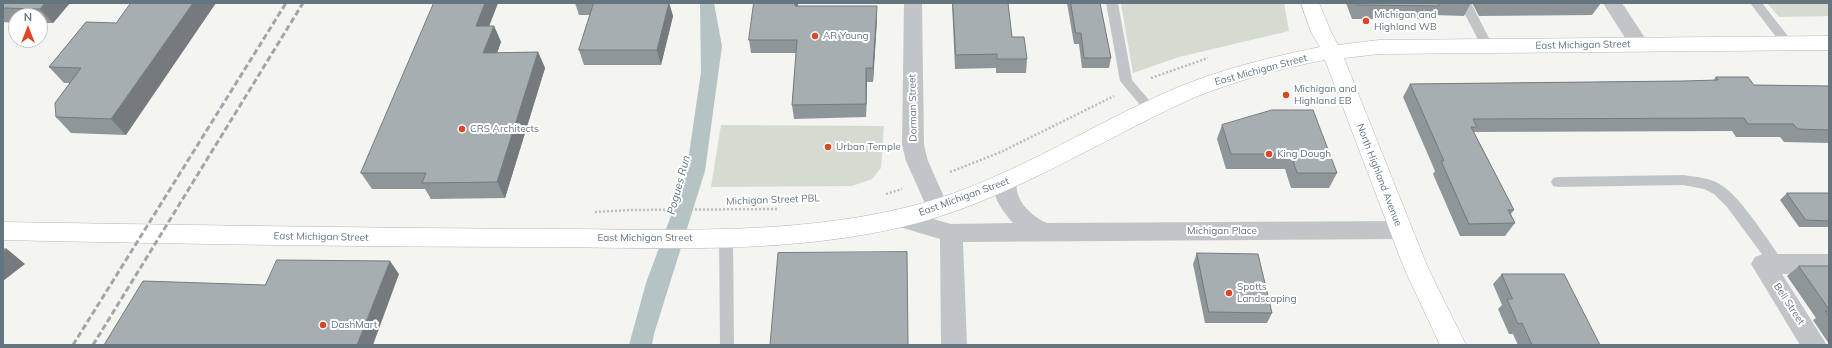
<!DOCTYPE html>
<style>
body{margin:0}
#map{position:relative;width:1832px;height:348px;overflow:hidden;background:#f4f4f0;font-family:Mulish,sans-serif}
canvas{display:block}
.frame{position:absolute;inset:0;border:4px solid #647580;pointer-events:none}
.north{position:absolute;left:8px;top:8px;width:40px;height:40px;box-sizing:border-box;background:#fff;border:1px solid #c1c8cc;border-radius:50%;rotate:0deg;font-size:11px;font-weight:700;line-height:16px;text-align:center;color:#647580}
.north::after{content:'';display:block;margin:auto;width:14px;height:18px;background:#dc4728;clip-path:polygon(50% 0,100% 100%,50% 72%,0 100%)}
</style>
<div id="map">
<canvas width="1832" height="348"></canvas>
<div class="frame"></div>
<div class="north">N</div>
</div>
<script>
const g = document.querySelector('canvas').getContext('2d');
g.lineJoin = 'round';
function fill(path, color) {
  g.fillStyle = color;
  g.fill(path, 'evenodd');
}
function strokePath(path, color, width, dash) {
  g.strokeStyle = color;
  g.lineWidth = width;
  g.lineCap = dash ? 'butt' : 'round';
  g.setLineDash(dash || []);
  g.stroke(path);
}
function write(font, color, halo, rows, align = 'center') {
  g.font = font + ' Mulish,sans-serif';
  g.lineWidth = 4;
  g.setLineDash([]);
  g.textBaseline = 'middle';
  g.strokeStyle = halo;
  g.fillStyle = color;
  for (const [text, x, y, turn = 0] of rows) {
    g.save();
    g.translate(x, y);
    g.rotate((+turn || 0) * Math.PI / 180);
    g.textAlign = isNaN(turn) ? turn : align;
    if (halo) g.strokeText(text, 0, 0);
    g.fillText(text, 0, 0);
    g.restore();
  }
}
const green = new Path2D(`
 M1284,3L1289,31L1179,57L1133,73L1121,4Z
 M1767,3H1829V16L1779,17Z
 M721,125L884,126L881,168L872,179L852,186L711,187Z`);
const water = new Path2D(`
 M700,3H714L722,46L705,171L654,334L652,345H629L646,283L682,186L688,161L701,72Z`);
const path = new Path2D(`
 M1151,78L1208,58
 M950,172L1001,152L1114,96
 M886,194L902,189
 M595,212L631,210L778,209`);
const lane = new Path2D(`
 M1106,3H1118L1132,80L1154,106L1156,109L1154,112L1150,114L1146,112L1120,81Z
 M1459,3H1471L1493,46L1491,49H1483Z
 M1750,3H1762L1791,40L1793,43L1791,46H1783Z
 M1683,175C1697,177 1713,178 1724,187C1744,202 1767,239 1782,260L1784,264L1782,268L1777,270L1772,268L1727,207L1714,194L1704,189L1683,185L1558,187L1553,186L1551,182L1553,178L1558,177Z
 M726,231L731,233L733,237L734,345H720L719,237L721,233Z`);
const street = new Path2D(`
 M904,3H922L924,145L928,161L949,208L946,214L938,217L930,214L927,208L906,161L902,145Z
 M1603,3H1622L1649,44L1646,49L1639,51L1632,49Z
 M1005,173L1013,176C1017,183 1016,190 1019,197C1023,208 1037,219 1047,223L1400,221L1408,223L1411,230L1408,237L1400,239L963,242L967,345H941L940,239L893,225L890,219L893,213L901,210L951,224L1013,223C1002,210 988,193 997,176Z
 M1763,254H1829V274H1782L1827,345H1800L1751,264L1755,257Z`);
const secondary = new Path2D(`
 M1301,3H1319L1331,32L1338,45L1379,40L1829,36V50L1379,54L1344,58L1428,268L1466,345H1440L1404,268L1325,60C1280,68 1236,81 1193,98C1096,142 1007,202 902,227C787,254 666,248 548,247C367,247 185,244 3,240V222C184,225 365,228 546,229C665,229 787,236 904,208C1002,185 1085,127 1176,88C1222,69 1271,57 1320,47L1311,32Z`);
const rail = new Path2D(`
 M73,345L286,3
 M93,345L303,3`);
const wall = new Path2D(`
 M3,3H70L53,23H40V16H16V23L3,22Z
 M434,3H498L489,26H494L501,42L497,53L538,52L545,68L505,198L431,199L425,189H372L361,173Z
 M575,3H669L673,16L661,65H584L579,50L590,15H579Z
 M754,3H798V6L877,19L873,82H867L866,117L794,119L792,105L796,53H751L749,40Z
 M952,3H1008L1012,37L1027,59L1026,73H996V68L955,69Z
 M1067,3H1100L1111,58L1109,68H1082L1079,44H1074Z
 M1346,3H1471L1464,16L1434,15L1432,19H1352Z
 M1472,3H1601L1592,15L1479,16Z
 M86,22L126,135L71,133L56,117L70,83H64L49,67Z
 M1716,77L1754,85L1829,86V143L1784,142L1780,137H1736L1732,131L1474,132L1514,210L1511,214L1515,223L1505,236H1460L1433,174L1435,171L1403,97L1410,84L1683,81H1713Z
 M1222,125L1337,173L1329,188H1291L1285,169H1226L1217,139Z
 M1787,193H1829V227H1799L1780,200Z
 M1197,253L1272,313L1267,323H1205L1193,264Z
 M1799,266H1829V344L1813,320L1816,318L1787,276Z
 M1502,274L1600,345H1518L1513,334H1509L1498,309L1502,305L1493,284Z`);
const shadedWall = new Path2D(`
 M45,3H70L53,23L40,9Z
 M193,3H216L126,135L111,119Z
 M485,3H498L483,42L476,26Z
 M669,3L673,16L661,65L657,50Z
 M795,3H798L796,19L795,6Z
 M877,6V19L873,82V68Z
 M494,26L501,42L491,69L483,53Z
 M538,52L545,68L505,198L497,182Z
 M866,68L867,82L866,117Z
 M7,249L25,264L3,281V252Z
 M390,261L399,274L373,345H357Z`);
const building = new Path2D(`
 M3,3H45L40,9L3,8Z
 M131,3H193L111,119L56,117L55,103L81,68L49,67L86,22L116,23Z
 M434,3H485L476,26H494L483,53L538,52L497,182L422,183L426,173H361Z
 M594,3H669L657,50H579Z
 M754,3H795V6H877L873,68H866V104L792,105L797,40H749Z
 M953,3H1008L1012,37H1024L1027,59H997V54L956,55Z
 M1071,3H1100L1111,58H1084L1081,33H1076Z
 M1357,3H1438L1439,6L1358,5Z
 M1716,77H1748L1754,85L1829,86V130L1798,129L1793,124H1748L1744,118L1473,119L1477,127H1471L1514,210H1508L1515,223L1469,224L1441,161H1444L1410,84L1683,81L1718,80Z
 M1272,110H1313L1337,173H1297L1291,154H1231L1222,125Z
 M1787,193H1829V221L1806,220Z
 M3,249H7L3,252Z
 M907,252L908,345H770L778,253Z
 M1197,253L1258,254L1272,313L1209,312Z
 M277,260L390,261L357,345H104L143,281L265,285Z
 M1799,266H1829V309Z
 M1502,274H1564L1600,345H1532L1522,323L1518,324L1507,299H1512Z
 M1826,311H1829V316Z`);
const markers = [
 [1366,21,4,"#dc4728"],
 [815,36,4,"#dc4728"],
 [1286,95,4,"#dc4728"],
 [462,129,4,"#dc4728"],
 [828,147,4,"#dc4728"],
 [1269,154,4,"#dc4728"],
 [1229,293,4,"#dc4728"],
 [323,325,4,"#dc4728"]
];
const poiNames = [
 ["Michigan and",1374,15],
 ["Highland WB",1374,27],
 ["AR Young",823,36],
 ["Michigan and",1294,89],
 ["Highland EB",1294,101],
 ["CRS Architects",470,129],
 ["Urban Temple",836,147],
 ["King Dough",1277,154],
 ["Spotts",1237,287],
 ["Landscaping",1237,299],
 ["DashMart",331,325]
];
const streetNames = [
 ["East Michigan Street",1583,45,-1],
 ["East Michigan Street",1261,70,-15],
 ["Dorman Street",913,108,-91],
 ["North Highland Avenue",1379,175,69],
 ["East Michigan Street",964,197,-20],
 ["Michigan Street PBL",773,200,-2],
 ["Michigan Place",1222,231],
 ["East Michigan Street",321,237,1],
 ["East Michigan Street",645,238],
 ["Bell Street",1789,304,57]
];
const waterNames = [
 ["Pogues Run",679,185,-75]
];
fill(green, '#d5dbd1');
fill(water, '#b5c3c5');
strokePath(secondary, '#b2b7ba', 1);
strokePath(path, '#bbbdbf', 2.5, [2, 2]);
fill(lane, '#c2c5c8');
fill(street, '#c2c5c8');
fill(secondary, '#fff');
strokePath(rail, '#a0a7ab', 3, [6, 3]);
fill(wall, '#8f9699');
fill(shadedWall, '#747a7d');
fill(building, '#a6aeb2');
strokePath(building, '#747a7d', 1);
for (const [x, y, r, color] of markers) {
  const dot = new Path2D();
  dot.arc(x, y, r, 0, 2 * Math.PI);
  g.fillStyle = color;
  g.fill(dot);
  strokePath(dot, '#fff', 1.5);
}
write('10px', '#647580', '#fff', poiNames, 'left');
write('10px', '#647580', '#fff', streetNames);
write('italic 11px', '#5f777e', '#fff', waterNames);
</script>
